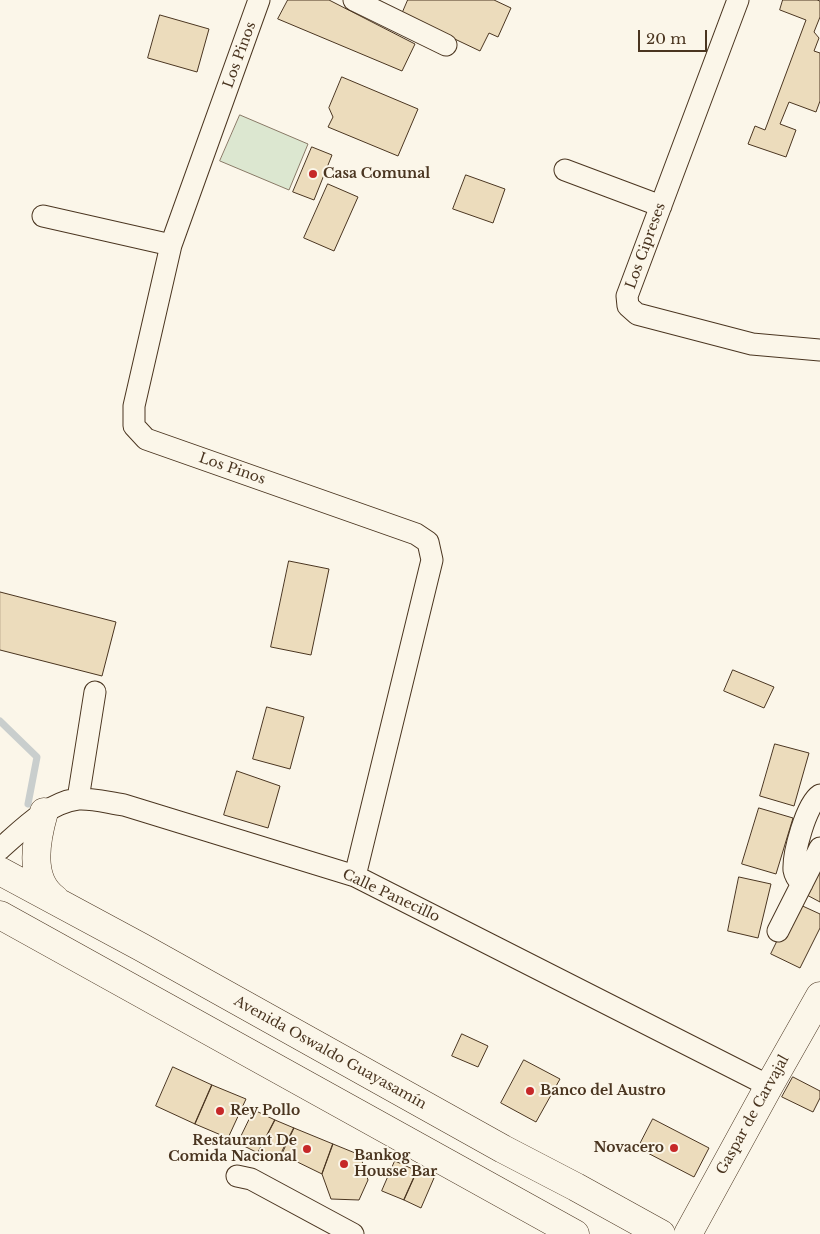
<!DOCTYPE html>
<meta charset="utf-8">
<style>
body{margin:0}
#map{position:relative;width:820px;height:1234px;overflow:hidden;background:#fbf6e9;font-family:"Libre Baskerville",serif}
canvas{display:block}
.scale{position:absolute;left:638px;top:30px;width:69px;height:22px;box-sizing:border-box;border:2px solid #4a3520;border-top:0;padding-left:6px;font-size:15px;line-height:18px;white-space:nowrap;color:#4a3520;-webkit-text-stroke:4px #fbf6e9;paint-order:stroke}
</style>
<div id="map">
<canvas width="820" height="1234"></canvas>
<div class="scale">20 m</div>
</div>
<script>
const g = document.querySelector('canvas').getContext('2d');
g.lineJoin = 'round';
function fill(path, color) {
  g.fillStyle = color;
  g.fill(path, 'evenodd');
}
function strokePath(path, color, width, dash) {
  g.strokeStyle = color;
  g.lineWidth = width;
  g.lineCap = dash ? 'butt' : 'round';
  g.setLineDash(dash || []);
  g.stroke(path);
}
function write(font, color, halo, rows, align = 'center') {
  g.font = font + ' "Libre Baskerville",serif';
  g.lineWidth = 4;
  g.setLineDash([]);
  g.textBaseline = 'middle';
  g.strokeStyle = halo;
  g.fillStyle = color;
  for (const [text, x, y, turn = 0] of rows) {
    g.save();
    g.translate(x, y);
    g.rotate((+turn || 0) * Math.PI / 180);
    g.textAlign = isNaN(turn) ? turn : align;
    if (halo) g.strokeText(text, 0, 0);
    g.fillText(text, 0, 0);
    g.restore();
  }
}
const green = new Path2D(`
 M240,115L308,144L289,190L220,161Z`);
const stream = new Path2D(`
 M0,721L37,757L28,804`);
const building = new Path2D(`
 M288,0H329L415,44L402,71L278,19Z
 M408,0H494L511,8L498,37L489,33L480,51L402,14Z
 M783,0H817L820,1V17L814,32L819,38L814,51L820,53V101L816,112L789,102L780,124L796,130L786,157L748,144L755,126L765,130L806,20L780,10Z
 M160,15L209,29L197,72L148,58Z
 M342,77L418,109L398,156L328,127L333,117L329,108Z
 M312,147L332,155L314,200L293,192Z
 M466,175L505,189L493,223L453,209Z
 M328,184L358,197L334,251L304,238Z
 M289,561L329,569L311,655L271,647Z
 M0,592L116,622L102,676L0,650Z
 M733,670L774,687L764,708L724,691Z
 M267,707L304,717L290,769L253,759Z
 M775,744L809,753L794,806L760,796Z
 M237,771L280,786L268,828L224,815Z
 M759,808L793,818L776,874L742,864Z
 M820,866V902L805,894Z
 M739,877L771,884L758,938L728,931Z
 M796,903L820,914V928L800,968L771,954Z
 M462,1034L488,1046L478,1067L452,1056Z
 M524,1060L560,1079L536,1122L501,1103Z
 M173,1067L212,1085L195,1124L156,1106Z
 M793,1077L820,1091V1098L813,1112L782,1097Z
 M212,1085L246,1099L228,1138L195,1124Z
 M254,1110L275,1120L258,1153L238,1143Z
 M653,1119L709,1148L694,1177L638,1148Z
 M275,1120L294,1128L278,1162L258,1153Z
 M294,1128L333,1144L322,1174L281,1154Z
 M333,1144L360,1155L368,1180L359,1200L331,1199L322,1174Z
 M395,1161L417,1171L404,1200L382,1191Z
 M417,1171L434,1178L421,1208L404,1200Z`);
const street = new Path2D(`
 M259,0L171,245L134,406V426L146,439L416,534L428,542L432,560L355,876
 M354,0L446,45
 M738,0L627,296L628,306L637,314L752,344L820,350
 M565,170L661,206
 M43,216L171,245
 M78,799L95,692
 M0,849C22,830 47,803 78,799C93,798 109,803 124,805L355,876L769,1086
 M802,884C798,880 795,876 794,870C793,854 806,804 820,795
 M778,931L820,848
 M237,1176L251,1179L353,1234`);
const secondary = new Path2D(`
 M688,1234L769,1086L820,996`);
const primary = new Path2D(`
 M44,812C36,840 28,880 55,899
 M0,871L141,947L503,1149L576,1187L661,1234
 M0,915L575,1234`);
const markers = [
 [313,174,5,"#c62828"],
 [530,1091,5,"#c62828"],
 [220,1111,5,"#c62828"],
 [674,1148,5,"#c62828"],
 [307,1149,5,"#c62828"],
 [344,1164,5,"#c62828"]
];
const streetNames = [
 ["Los Pinos",240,55,-70],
 ["Los Cipreses",646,246,-70],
 ["Los Pinos",232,469,19],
 ["Calle Panecillo",391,896,25],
 ["Avenida Oswaldo Guayasamín",330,1053,29],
 ["Gaspar de Carvajal",753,1115,-61]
];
const poiNames = [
 ["Casa Comunal",323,174],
 ["Banco del Austro",540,1091],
 ["Rey Pollo",230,1111],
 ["Restaurant De",297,1141,"right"],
 ["Comida Nacional",297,1157,"right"],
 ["Novacero",664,1148,"right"],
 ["Bankog",354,1156],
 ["Housse Bar",354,1172]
];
fill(green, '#dce7d0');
strokePath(green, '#887966', 1);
strokePath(stream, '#c9cecd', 7);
fill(building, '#ecdcbc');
strokePath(building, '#4a3520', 1);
strokePath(street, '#4a3520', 23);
strokePath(secondary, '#4a3520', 29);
strokePath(primary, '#4a3520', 29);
strokePath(street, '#fbf6e9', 21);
strokePath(secondary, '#fbf6e9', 28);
strokePath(primary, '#fbf6e9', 28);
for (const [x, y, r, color] of markers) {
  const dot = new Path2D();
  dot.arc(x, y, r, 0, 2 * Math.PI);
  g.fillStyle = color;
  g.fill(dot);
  strokePath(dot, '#fbf6e9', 2);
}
write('14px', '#4a3520', '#fbf6e9', streetNames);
write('bold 14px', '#4a3520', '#fbf6e9', poiNames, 'left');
</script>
